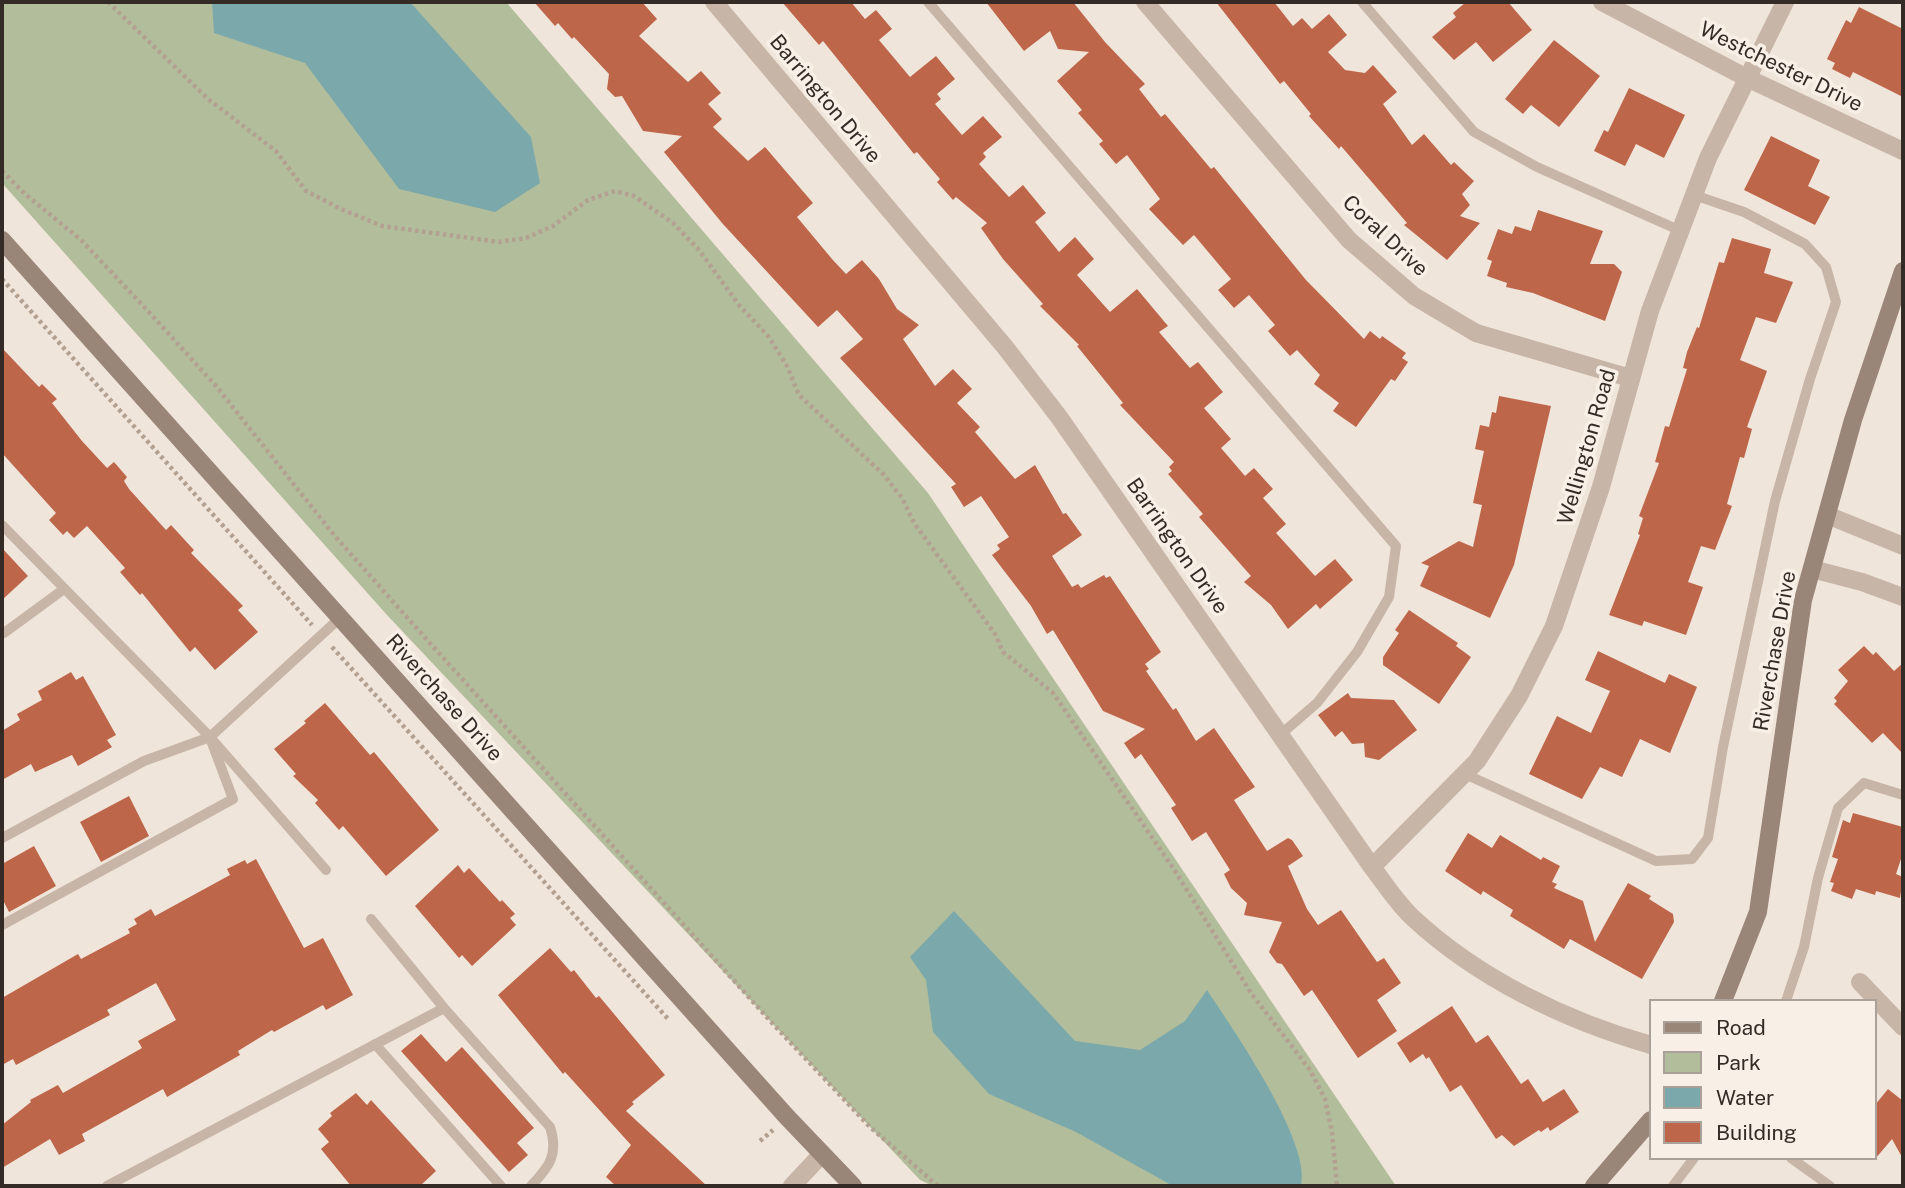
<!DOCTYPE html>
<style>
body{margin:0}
#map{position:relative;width:1905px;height:1188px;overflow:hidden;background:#f0e5da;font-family:"Public Sans",sans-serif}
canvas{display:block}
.frame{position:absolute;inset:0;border:4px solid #342b27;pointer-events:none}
.legend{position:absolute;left:1649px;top:999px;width:228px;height:161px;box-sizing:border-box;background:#f8f0e6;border:2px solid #aaa19a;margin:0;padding:9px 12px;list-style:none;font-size:21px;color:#342b27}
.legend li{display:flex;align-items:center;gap:14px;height:35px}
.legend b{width:35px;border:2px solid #aaa19a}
</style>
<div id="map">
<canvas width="1905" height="1188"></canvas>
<div class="frame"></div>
<ul class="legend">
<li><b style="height:9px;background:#9a8579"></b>Road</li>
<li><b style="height:19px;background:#b2bd9b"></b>Park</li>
<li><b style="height:19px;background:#7ba9ab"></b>Water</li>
<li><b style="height:19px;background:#be664a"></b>Building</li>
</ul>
</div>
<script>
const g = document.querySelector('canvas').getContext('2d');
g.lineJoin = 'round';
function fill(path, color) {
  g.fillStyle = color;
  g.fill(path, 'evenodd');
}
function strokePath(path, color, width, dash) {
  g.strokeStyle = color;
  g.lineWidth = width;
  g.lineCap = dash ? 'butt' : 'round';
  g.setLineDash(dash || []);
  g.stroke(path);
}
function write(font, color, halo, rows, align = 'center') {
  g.font = font + ' "Public Sans",sans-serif';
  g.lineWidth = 7;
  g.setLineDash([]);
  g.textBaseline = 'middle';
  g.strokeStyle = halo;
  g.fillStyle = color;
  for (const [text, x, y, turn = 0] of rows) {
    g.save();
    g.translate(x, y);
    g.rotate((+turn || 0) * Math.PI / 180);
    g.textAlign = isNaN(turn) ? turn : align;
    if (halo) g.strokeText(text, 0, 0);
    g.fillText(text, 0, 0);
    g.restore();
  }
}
const green = new Path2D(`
 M2,2H506L928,493L1396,1186H933L920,1180L387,615L2,183Z`);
const water = new Path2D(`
 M212,2H410L531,137L540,183L495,212L399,189L305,63L214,33Z
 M954,911L1075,1041L1140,1050L1185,1021L1207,990C1232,1028 1312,1142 1301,1186H1173L1076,1132L989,1094L933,1032L926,980L910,957Z`);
const building = new Path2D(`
 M534,2H642L657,19L639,36L688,82L701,71L721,93L708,104L722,119L713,127L748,161L765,147L813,203L797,217L832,259L846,274L862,260L879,279L897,309L919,325L903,339L935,386L953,369L972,389L957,403L980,427L975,432L1015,479L1035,465L1063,514L1066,513L1082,535L1052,556L1072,587L1078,584L1081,588L1104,575L1106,578L1110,576L1161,652L1145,664L1149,669L1146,671L1173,710L1176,708L1196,741L1214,728L1255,787L1234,800L1267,851L1288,838L1292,840L1303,856L1288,866L1307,909L1318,925L1341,910L1377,962L1384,958L1401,983L1377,1000L1397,1031L1358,1058L1312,990L1304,996L1282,964L1277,963L1269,952L1282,922L1244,915L1247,903L1231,888L1224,874L1230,870L1206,832L1192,841L1171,808L1176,805L1141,754L1135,759L1124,743L1145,729L1103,711L1053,630L1047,634L1031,606L992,555L1000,549L997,545L1009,537L981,496L964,507L951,487L956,484L840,358L863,339L837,310L818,327L722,223L664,152L682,136L643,131L622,96L615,97L607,89L609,74L574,37L572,39L558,23L555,26Z
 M782,2H851L865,19L876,10L892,29L879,40L910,77L936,56L955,79L937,94L941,99L935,104L962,135L983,116L1002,137L983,153L986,157L979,164L1009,197L1023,185L1046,213L1035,222L1059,252L1075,237L1094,259L1077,275L1110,312L1137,289L1168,326L1159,332L1190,368L1198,362L1223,392L1204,408L1231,439L1221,448L1245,476L1254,468L1273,489L1263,498L1286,524L1276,533L1315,576L1335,559L1353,580L1320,609L1316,604L1288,629L1271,605L1244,582L1251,576L1199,517L1203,514L1168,474L1172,471L1169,467L1174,462L1120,405L1123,403L1077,346L1079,345L1040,306L1043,304L1003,259L981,228L987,223L956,197L953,200L937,182L940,179L917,152L914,154L823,41L819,45Z
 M986,2H1073L1105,42L1145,84L1139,89L1161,117L1165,114L1211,169L1214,167L1306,280L1364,339L1370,331L1380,339L1382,336L1406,353L1402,358L1408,362L1395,381L1391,379L1356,427L1333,411L1339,403L1314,384L1320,375L1297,350L1290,356L1268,331L1275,325L1249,295L1234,308L1218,290L1231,279L1194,235L1183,245L1149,209L1160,199L1127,155L1116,164L1099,144L1103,141L1078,113L1082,110L1057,81L1089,52L1058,49L1050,31L1024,51Z
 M1216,2H1274L1293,26L1302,18L1312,29L1329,14L1347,35L1328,52L1345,70L1365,73L1373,65L1397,92L1383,104L1412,145L1424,134L1451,165L1454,162L1474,181L1462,194L1470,205L1460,216L1480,223L1447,260L1404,225L1407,223L1341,146L1339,149L1309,116L1311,114L1284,81L1280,84Z
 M1466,2H1508L1532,30L1493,62L1476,42L1454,60L1432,37L1456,17L1453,13Z
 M1859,7L1903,29V97L1853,72L1850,78L1832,69L1835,63L1827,59L1846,20L1851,23Z
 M1554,40L1600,76L1559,127L1531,105L1523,114L1505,99Z
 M1629,88L1685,115L1664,158L1636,144L1625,166L1594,151L1604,130L1608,132Z
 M1771,136L1820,160L1808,186L1830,197L1815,225L1744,190Z
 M1538,210L1603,231L1590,264H1614L1622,272L1605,321L1533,293L1506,287L1507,283L1487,276L1492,261L1487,259L1498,229L1512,234L1515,226L1531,231Z
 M1732,238L1771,249L1764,273L1793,282L1776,323L1756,317L1740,360L1767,371L1747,427L1752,429L1744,458L1740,457L1727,504L1732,506L1715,550L1701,546L1688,582L1703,587L1686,635L1644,621L1642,626L1609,615L1640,535L1638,534L1643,518L1639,516L1659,463L1655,462L1665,426L1669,427L1687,369L1683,368L1687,352L1697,327L1699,328L1719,262L1724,263Z
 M2,348L39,387L42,384L57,399L52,403L82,441L107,468L114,462L127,477L124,481L129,489L166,530L171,525L194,550L191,553L243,606L238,610L258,632L215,670L195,647L190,652L142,593L140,595L120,572L125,568L87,526L74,538L67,531L63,535L49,520L56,513L2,453Z
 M1499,396L1551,406L1514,565L1490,618L1420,586L1429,566L1421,563L1459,541L1473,547L1482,505L1473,503L1484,451L1475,449L1480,425L1489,427L1492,412L1496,413Z
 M2,548L28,576L2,600Z
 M1409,610L1458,643L1456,646L1471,657L1439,704L1383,665V657L1399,633L1395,630Z
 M1864,646L1873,655L1876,652L1894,671L1903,663V754L1883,733L1872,743L1834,704L1837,701L1834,698L1848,681L1838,670Z
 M1598,651L1665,683L1669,674L1697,687L1670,753L1640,739L1622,777L1600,767L1582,799L1529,774L1557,716L1591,733L1610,691L1585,680Z
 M71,672L76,680L83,676L116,735L107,740L112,747L78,766L72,755L35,772L31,764L2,780V731L20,720L17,714L42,700L38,691Z
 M1348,693L1351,698L1394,700L1417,730L1379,760L1365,757L1364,743L1352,744L1342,731L1335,737L1318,715Z
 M325,703L370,755L374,752L439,830L386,876L343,826L339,830L315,803L318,800L293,776L296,774L274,749L306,723L304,721Z
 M129,796L149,836L101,862L80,822Z
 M1853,813L1903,827V853L1896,874L1903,877L1900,898L1876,891L1875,895L1856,889L1852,899L1831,891L1834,883L1830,882L1838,859L1832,857L1843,820L1850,823Z
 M1468,833L1492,848L1500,835L1541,860L1543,857L1560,866L1552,882L1557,884L1554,888L1583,901L1595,942L1628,883L1651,896L1649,899L1673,914L1674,922L1642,979L1570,939L1564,949L1510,916L1513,910L1483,891L1481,895L1445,871Z
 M34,846L56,886L9,912L2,898V864Z
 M256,859L304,948L323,938L353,995L326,1010L323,1005L274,1032L272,1030L238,1051L240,1055L167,1097L163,1089L82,1134L85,1141L59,1155L50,1139L2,1168V1125L31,1102L30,1100L58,1085L63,1093L142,1048L138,1041L176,1020L156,983L107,1010L110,1015L44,1050L16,1065L13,1059L2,1065V998L78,954L81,959L130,933L128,929L137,924L134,919L151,909L155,916L230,875L227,869L245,860L247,864Z
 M458,865L464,873L469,868L500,902L502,900L515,914L510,918L516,925L472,966L462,955L459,958L415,906Z
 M550,948L571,972L574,970L596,998L599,996L665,1075L632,1102L634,1104L626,1111L707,1186H616L606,1177L631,1145L565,1072L563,1074L498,995Z
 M1452,1006L1476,1043L1488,1035L1521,1084L1528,1079L1543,1102L1564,1089L1579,1112L1550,1131L1548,1127L1541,1132L1539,1130L1514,1146L1502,1135L1496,1139L1461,1085L1450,1092L1429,1057L1426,1059L1423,1054L1410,1063L1397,1043Z
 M421,1034L446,1062L462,1047L534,1128L517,1143L528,1155L509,1172L401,1051Z
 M1888,1089L1903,1101V1159L1892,1139L1875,1159V1105Z
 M356,1093L367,1105L371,1100L436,1171L420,1186H351L321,1149L329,1142L318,1129L332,1116L330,1113Z`);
const path = new Path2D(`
 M108,2L208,99L276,151L306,191L341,209L382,226L499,242L526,238L553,226L588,200L615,191L634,196L673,223L699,250L739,305L768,336L787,366L799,395L884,475L902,498L914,523L995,634L1003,652L1053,693L1175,871L1251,993L1310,1070L1325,1099L1332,1132L1337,1186
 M2,171L25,194L81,240L148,311L216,386L334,535L428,641L773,1024L870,1127L938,1186
 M2,279L312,625
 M332,647L669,1020
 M760,1141L773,1130`);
const lane = new Path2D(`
 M928,2L1396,546L1389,597L1357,652L1317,703L1280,735
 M1362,2L1474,132L1537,167L1681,231
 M2,525L210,737L326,870
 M2,631L4,633L64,589
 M1465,774L1656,861L1692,859L1708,838L1723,747L1775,501L1810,379L1836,302L1826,267L1805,244L1744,212L1694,195
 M2,838L144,761L210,737L341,617
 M371,919L444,1008L550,1127C559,1155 549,1167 531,1186
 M2,925L233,799L212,743
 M1786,1001L1804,947L1818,878L1838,808L1864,783L1903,795
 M375,1044L501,1186
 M1791,1158L1830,1186
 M107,1186L444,1008
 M1673,1186L1694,1158`);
const street = new Path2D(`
 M714,2L1005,347L1059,417L1372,867C1385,884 1397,903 1412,917C1477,978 1566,1021 1651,1045
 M1145,2L1349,240L1414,296L1476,333L1630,378
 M1602,2L1747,78L1903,151
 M1827,515L1903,546
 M1812,569L1862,582L1903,597
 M1372,867L1477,761L1519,696L1554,626L1601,487L1650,311L1708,158L1785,2
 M1860,982L1903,1027
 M792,1186L822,1154`);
const secondary = new Path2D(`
 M2,240L787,1117L853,1186
 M1723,1001L1758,912L1803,600L1853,420L1903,271
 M1594,1186L1651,1120`);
const streetNames = [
 ["Westchester Drive",1781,67,26],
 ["Barrington Drive",825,99,50],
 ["Coral Drive",1385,236,43],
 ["Wellington Road",1587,447,-74],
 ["Barrington Drive",1177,546,55],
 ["Riverchase Drive",1775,651,-80],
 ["Riverchase Drive",444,698,48]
];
fill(green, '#b2bd9b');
fill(water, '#7ba9ab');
fill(building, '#be664a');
strokePath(path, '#b2a091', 4.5, [3.5, 3.5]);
strokePath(lane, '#c7b5a7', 10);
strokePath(street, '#c7b5a7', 18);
strokePath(secondary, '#9a8579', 18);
write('21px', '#342b27', '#f8f0e6', streetNames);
</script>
